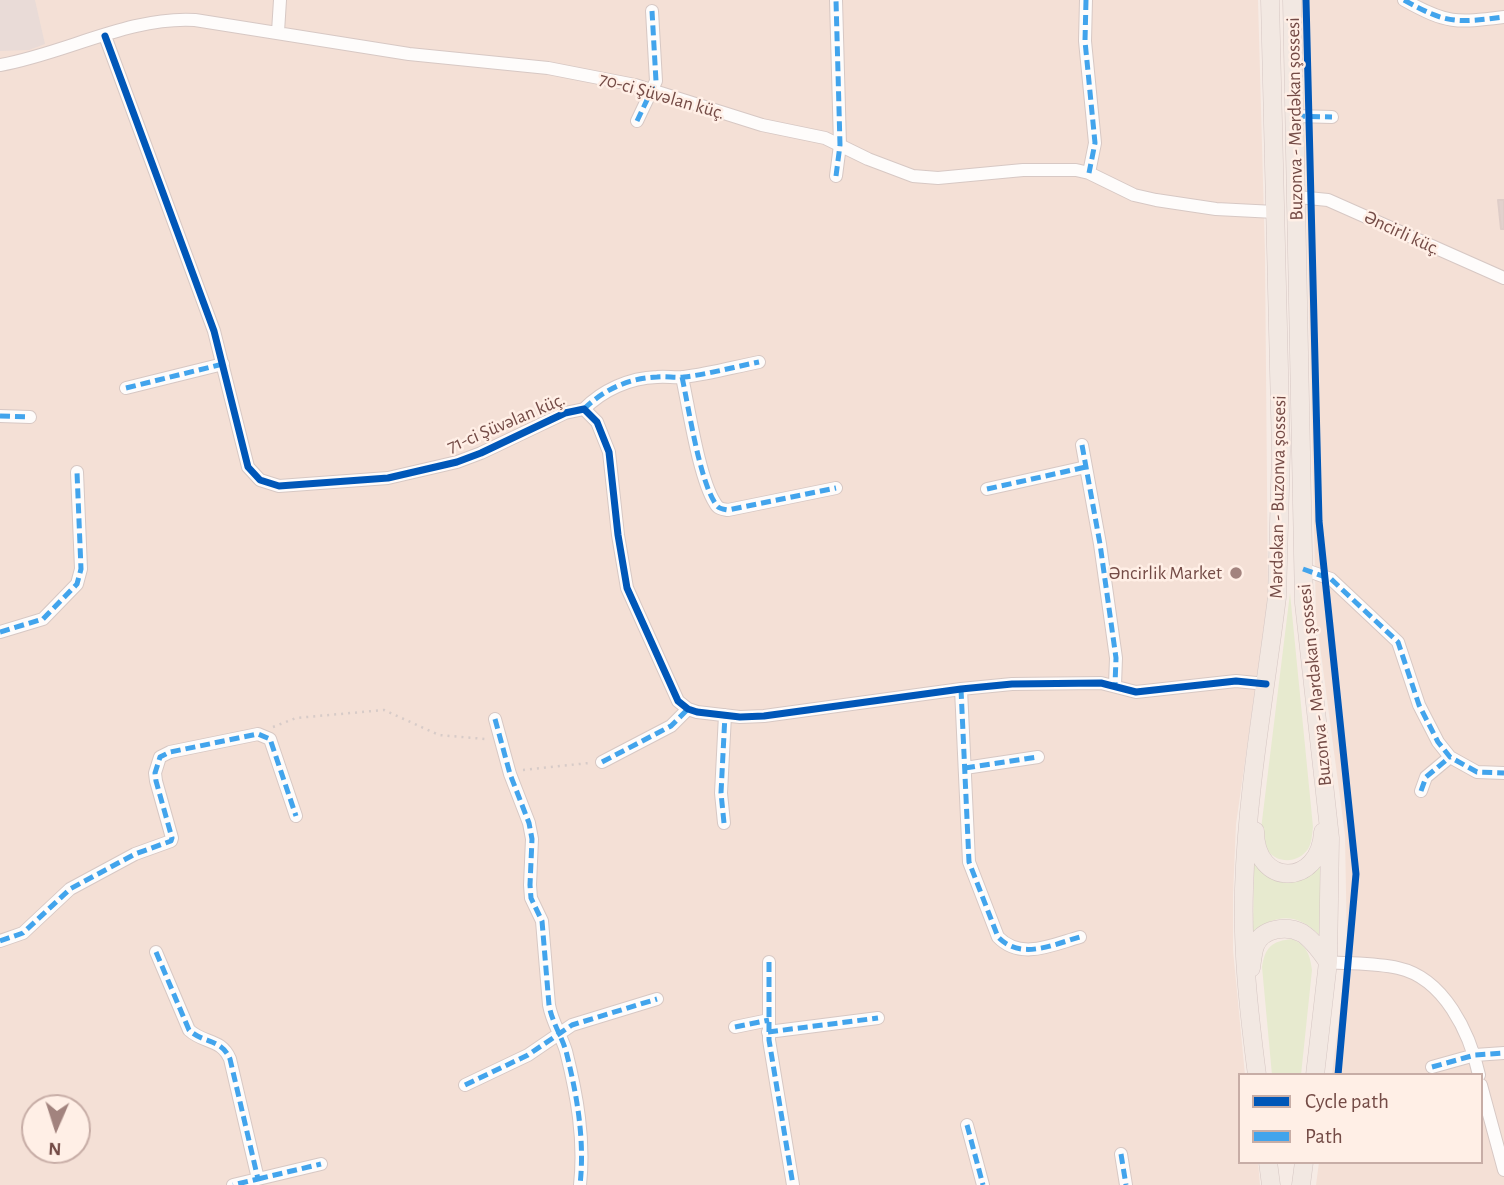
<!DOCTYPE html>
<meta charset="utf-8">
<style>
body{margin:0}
#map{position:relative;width:1504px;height:1185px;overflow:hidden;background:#f6ebe5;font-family:"Alegreya Sans",sans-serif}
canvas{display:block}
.legend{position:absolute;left:1238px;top:1073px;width:245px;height:91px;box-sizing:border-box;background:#ffefe6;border:2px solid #c7ada6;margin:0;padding:9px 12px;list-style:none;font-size:21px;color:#744b46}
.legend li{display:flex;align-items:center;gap:14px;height:35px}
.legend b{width:35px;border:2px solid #c7ada6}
.north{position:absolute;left:21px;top:1094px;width:70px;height:70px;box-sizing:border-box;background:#ffefe6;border:2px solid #c7ada6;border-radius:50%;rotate:183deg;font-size:19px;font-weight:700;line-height:28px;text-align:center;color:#744b46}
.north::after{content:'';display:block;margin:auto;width:24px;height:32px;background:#a2837e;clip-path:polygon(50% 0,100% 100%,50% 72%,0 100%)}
</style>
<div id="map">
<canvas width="1504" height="1185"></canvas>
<ul class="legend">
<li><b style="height:9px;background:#0057b8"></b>Cycle path</li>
<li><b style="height:9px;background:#42a4ec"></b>Path</li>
</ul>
<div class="north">N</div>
</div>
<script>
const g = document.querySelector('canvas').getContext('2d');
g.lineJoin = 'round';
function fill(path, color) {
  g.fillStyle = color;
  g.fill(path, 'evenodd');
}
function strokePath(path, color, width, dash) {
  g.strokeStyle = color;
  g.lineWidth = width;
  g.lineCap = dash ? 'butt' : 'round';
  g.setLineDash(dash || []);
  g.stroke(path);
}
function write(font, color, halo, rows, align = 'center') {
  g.font = font + ' "Alegreya Sans",sans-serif';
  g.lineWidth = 5;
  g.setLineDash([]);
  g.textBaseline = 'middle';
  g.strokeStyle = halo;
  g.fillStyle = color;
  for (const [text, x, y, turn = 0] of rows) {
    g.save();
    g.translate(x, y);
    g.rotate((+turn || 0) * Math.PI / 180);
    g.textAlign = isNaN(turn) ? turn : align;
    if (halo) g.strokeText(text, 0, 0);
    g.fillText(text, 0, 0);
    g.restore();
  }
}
const residential = new Path2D(`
 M0,0H1258L1265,254L1268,600L1236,824L1233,895V950L1245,1075H1240V1162H1258L1260,1185H0ZM35,1108H77V1150H35Z
 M1302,0H1504V1185H1316L1319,1162H1481V1075H1332L1347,950L1345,835L1316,616Z`);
const industrial = new Path2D(`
 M0,0H35L45,44L29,50L0,51Z`);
const green = new Path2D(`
 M1290,593L1313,827C1312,834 1312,843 1308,849C1299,863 1278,864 1268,851C1263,845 1263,837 1261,829Z
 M1254,862C1281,888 1294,887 1322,864L1320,936C1299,913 1276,913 1253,932Z
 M1292,939C1307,945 1310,955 1312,970L1301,1075H1272L1262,967C1265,947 1272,941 1292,939Z`);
const building = new Path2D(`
 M1498,200H1504V229H1501Z`);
const path = new Path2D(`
 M273,727L296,718L384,710L439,735L485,739
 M523,770L589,763`);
const minor = new Path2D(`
 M1086,0L1085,41L1095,143L1089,173
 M1404,0C1447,24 1456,23 1504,17
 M278,32L280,0
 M105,36L214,331L248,467L260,480L279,486L388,478L457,462L481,453L565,413L584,409L597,422L609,452L618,535L627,588L678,701L688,709L697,712L740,717L764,716L961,689L1012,684L1101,683L1136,692L1236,681L1266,684
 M0,65C64,54 130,16 195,20L409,54L548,68L635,85L762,125L825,138L868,159L913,176L938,178L1023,170H1076L1089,173L1134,195L1156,200L1216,209L1275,212
 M1295,116L1332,117
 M637,121L656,81L652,11
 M836,176L840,145L836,0
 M1298,197L1328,200L1504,278
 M682,377C689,409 699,478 715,503C718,509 722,509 728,510L836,488
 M126,388L223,364
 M584,409C603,390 629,378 657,377C666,376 675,378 684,377C709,374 734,367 759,362
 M0,416L30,417
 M1082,445L1100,544L1116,658L1115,685
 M987,489L1086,467
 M1303,569L1331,579L1398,642L1419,705L1438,742L1450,757L1477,772L1504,773
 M0,632L43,619L77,584L81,569L77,472
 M961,689L969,862L998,937C1021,961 1054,944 1080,937
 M495,719L510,774L529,823L532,839L530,885L531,898L542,921L549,1005C552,1022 561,1035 566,1051C577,1095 585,1140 580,1185
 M602,762L671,726L688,709
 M965,768L1038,757
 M1421,791L1426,777L1450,757
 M724,823L721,793L725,715
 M0,941L23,933L70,889L135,854L171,841L172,838L156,781L155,773L160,757L170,752L258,734L270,739L296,816
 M156,952L189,1030C204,1044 221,1038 230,1059L258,1179L233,1185
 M769,962V1040L793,1185
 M1328,962C1351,964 1376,963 1398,968C1444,978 1470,1033 1479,1075
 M735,1027L769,1020
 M768,1032L878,1018
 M1432,1067L1475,1055L1504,1053
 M465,1085L528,1055L572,1025L657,999
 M1481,1085L1504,1170
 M967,1125L983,1185
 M1121,1154L1126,1185
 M258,1179L321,1164`);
const primary = new Path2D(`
 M1292,0L1304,603L1330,838L1328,962L1315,1075
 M1255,831C1255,888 1320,887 1323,832
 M1251,968C1252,961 1253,952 1255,946C1262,928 1287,925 1302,933C1313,940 1321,952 1328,962
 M1257,1075C1249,1013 1242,951 1244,889C1247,791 1265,694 1277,597L1281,451L1270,0
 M1268,1162L1271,1185
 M1301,1185L1304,1162`);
const quiet = new Path2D(`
 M1086,0L1085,41L1095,143L1089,173
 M1404,0C1447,24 1456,23 1504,17
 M1295,116L1332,117
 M637,121L656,81L652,11
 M836,176L840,145L836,0
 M682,377C689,409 699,478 715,503C718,509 722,509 728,510L836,488
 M126,388L223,364
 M584,409C603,390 629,378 657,377C666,376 675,378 684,377C709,374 734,367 759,362
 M0,416L30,417
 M1082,445L1100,544L1116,658L1115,685
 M987,489L1086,467
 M1303,569L1331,579L1398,642L1419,705L1438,742L1450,757L1477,772L1504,773
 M0,632L43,619L77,584L81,569L77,472
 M961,689L969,862L998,937C1021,961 1054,944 1080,937
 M495,719L510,774L529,823L532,839L530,885L531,898L542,921L549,1005C552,1022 561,1035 566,1051C577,1095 585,1140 580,1185
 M602,762L671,726L688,709
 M965,768L1038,757
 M1421,791L1426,777L1450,757
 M724,823L721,793L725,715
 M0,941L23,933L70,889L135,854L171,841L172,838L156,781L155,773L160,757L170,752L258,734L270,739L296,816
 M156,952L189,1030C204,1044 221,1038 230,1059L258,1179L233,1185
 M769,962V1040L793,1185
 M735,1027L769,1020
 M768,1032L878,1018
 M1432,1067L1475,1055L1504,1053
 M465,1085L528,1055L572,1025L657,999
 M967,1125L983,1185
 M1121,1154L1126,1185
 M258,1179L321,1164`);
const cycleway = new Path2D(`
 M1306,0L1319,521L1356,874L1338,1075
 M105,36L214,331L248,467L260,480L279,486L388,478L457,462L481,453L565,413L584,409L597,422L609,452L618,535L627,588L678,701L688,709L697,712L740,717L764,716L961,689L1012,684L1101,683L1136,692L1236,681L1266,684`);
const markers = [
 [1236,573,7,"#a2837e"]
];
const streetNames = [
 ["70-ci Şüvəlan küç.",662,96,16],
 ["Buzonva - Mərdəkan şossesi",1295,119,-91],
 ["Əncirli küç.",1402,233,25],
 ["71-ci Şüvəlan küç.",506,423,-23],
 ["Mərdəkan - Buzonva şossesi",1278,497,-89],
 ["Buzonva - Mərdəkan şossesi",1315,685,-96]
];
const poiNames = [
 ["Əncirlik Market",1222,573]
];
fill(residential, '#f4e0d6');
fill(industrial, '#e9dbd7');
fill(green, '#e7eacf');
fill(building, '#e2d1cd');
strokePath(building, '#dfcdc8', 2);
strokePath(minor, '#d7c8c4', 14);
strokePath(primary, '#d5c6c3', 19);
strokePath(path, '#d7cbc8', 2.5, [2, 5]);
strokePath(minor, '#fefcfb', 12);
strokePath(primary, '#f2e8e2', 18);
strokePath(quiet, '#42a4ec', 5, [10, 5]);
strokePath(cycleway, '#0057b8', 7);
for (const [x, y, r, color] of markers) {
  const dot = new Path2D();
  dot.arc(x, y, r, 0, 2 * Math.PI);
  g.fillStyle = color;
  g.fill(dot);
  strokePath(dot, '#ffefe6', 2.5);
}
write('19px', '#744b46', '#ffefe6', streetNames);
write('19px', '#744b46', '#ffefe6', poiNames, 'right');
</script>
